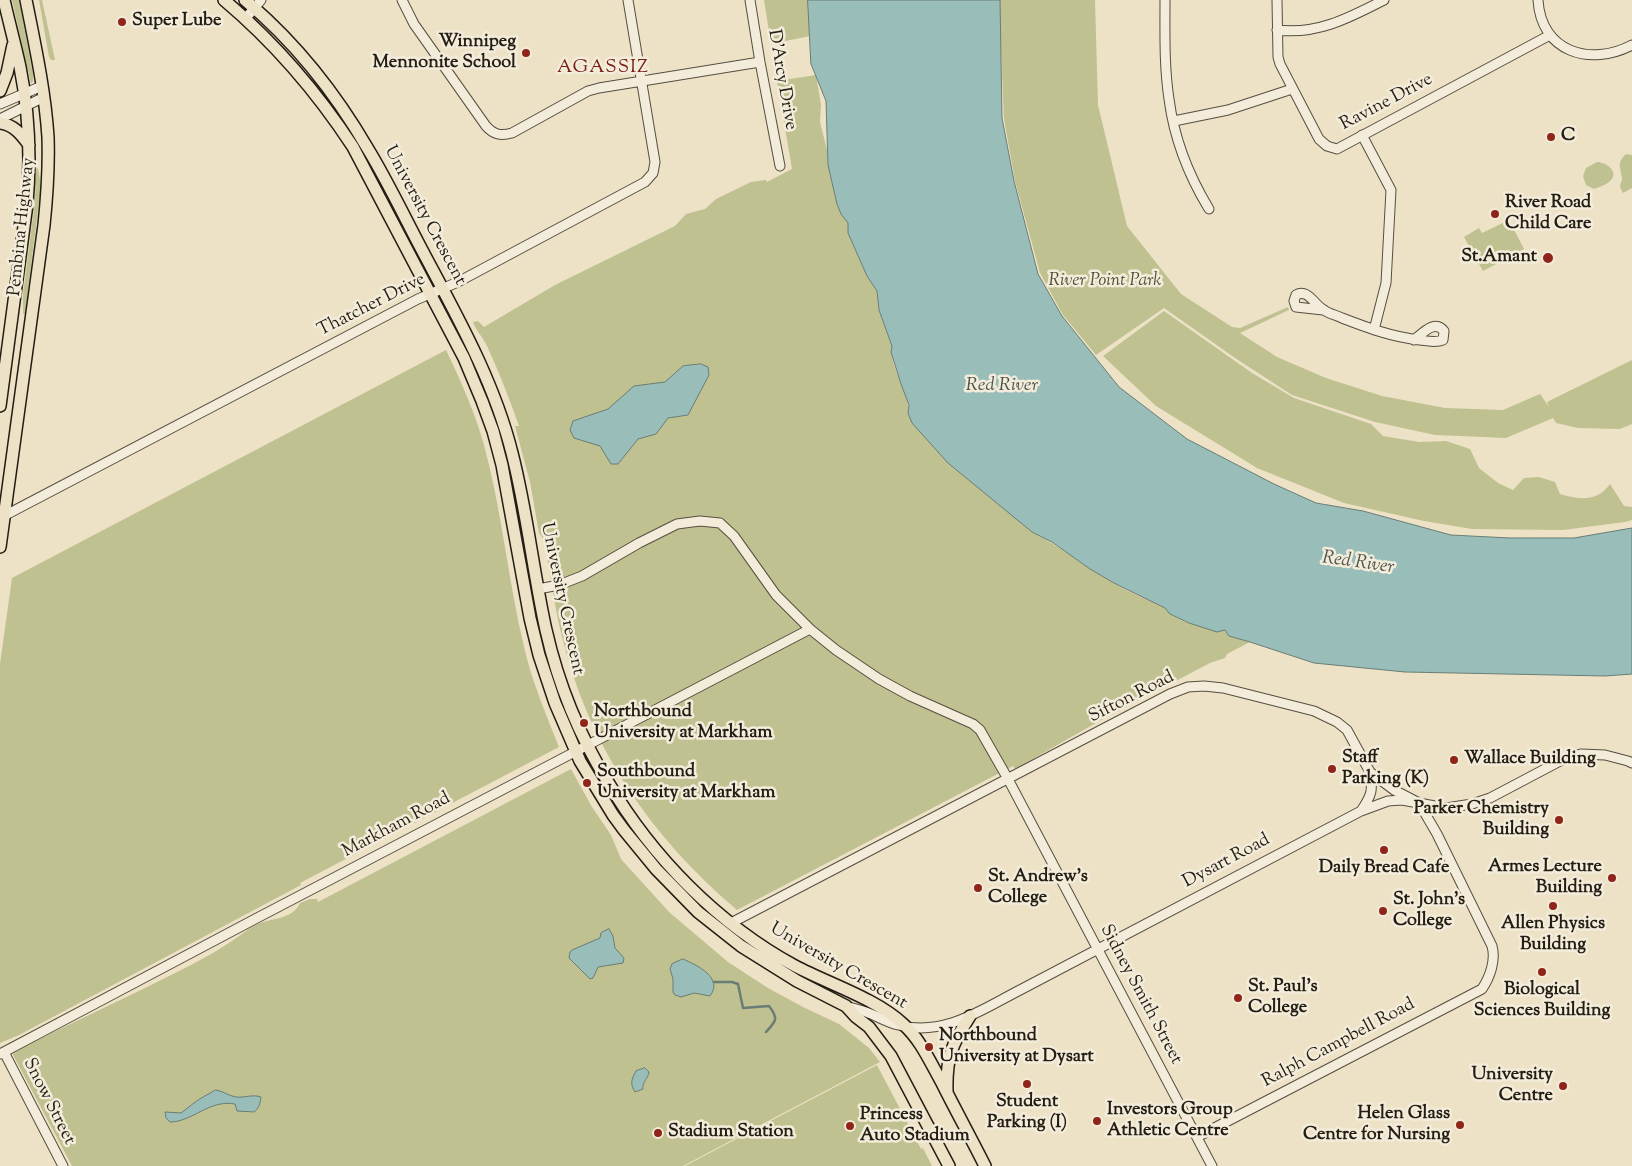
<!DOCTYPE html>
<meta charset="utf-8">
<style>
body{margin:0}
canvas{display:block;background:#ede1c6}
</style>
<canvas width="1632" height="1166"></canvas>
<script>
const g = document.querySelector('canvas').getContext('2d');
g.lineJoin = 'round';
function fill(path, color) {
  g.fillStyle = color;
  g.fill(path, 'evenodd');
}
function strokePath(path, color, width, dash) {
  g.strokeStyle = color;
  g.lineWidth = width;
  g.lineCap = dash ? 'butt' : 'round';
  g.setLineDash(dash || []);
  g.stroke(path);
}
function write(font, color, halo, rows, align = 'center') {
  g.font = font + ' "Sorts Mill Goudy",serif';
  g.lineWidth = 5;
  g.setLineDash([]);
  g.textBaseline = 'middle';
  g.strokeStyle = halo;
  g.fillStyle = color;
  for (const [text, x, y, turn = 0] of rows) {
    g.save();
    g.translate(x, y);
    g.rotate((+turn || 0) * Math.PI / 180);
    g.textAlign = isNaN(turn) ? turn : align;
    if (halo) g.strokeText(text, 0, 0);
    g.fillText(text, 0, 0);
    g.restore();
  }
}
const green = new Path2D(`
 M12,0H19L33,74V81L31,84Z
 M39,0H42L55,60H51L49,57Z
 M764,0H808L810,36L771,44Z
 M999,0H1095L1098,105L1127,226L1181,294L1232,327L1240,328L1288,307L1289,310L1240,333L1277,357L1326,378L1382,396L1445,408L1503,410L1540,394L1549,407L1547,402L1632,360V424L1620,429L1578,428L1556,423L1553,418L1506,438L1435,435L1375,422L1292,395L1235,358L1164,308L1096,355L1063,315L1040,273L1015,181L1004,119Z
 M816,75L821,105L820,122L827,150L828,165L837,204L841,214L848,223V233L867,276L877,291L879,310L892,346C889,369 911,392 908,413L1032,532C1060,546 1084,566 1112,582C1128,592 1147,599 1165,608C1178,625 1205,626 1225,630L1229,636L1250,642L1227,654L1225,658L1210,663L1103,719L1015,769L1013,766L737,910C650,836 588,746 561,633C554,603 550,571 544,540L539,533L530,482L515,426H519C509,398 499,372 487,346C483,337 476,331 473,322L478,321L484,327L555,285L675,226L686,214L705,209L716,199L751,182L766,180L767,182L792,169L777,81Z
 M1626,154L1632,155V188L1623,193L1620,187C1620,184 1622,181 1622,178C1621,168 1616,163 1626,154Z
 M1597,162C1606,162 1620,172 1610,181C1606,185 1599,187 1594,189L1586,185L1583,176L1586,168Z
 M38,168L41,186L25,314H23V294L35,201L36,169Z
 M1509,220L1524,249L1483,271L1464,237L1479,228L1482,233Z
 M1164,311L1252,373L1294,398L1371,424L1383,436L1419,442L1446,441L1470,449L1479,468L1498,483L1513,490L1524,478L1539,477L1555,482L1560,494C1580,500 1597,502 1610,484L1624,506L1632,507V520L1625,522L1563,530L1472,529L1424,521L1344,503L1257,468L1156,406L1103,356Z
 M446,350C461,381 475,413 484,445C502,511 508,580 524,647C532,682 546,714 559,747L300,883L301,885L19,1035L0,1043V664L12,578Z
 M571,769L592,807L611,835L621,859L669,912L728,962L768,988L803,1007L839,1024L869,1048L880,1062L683,1166H72L12,1053C70,1023 131,996 189,966C204,958 219,950 232,941C240,936 246,930 254,926C269,917 292,921 300,903L310,899H317L318,902Z
 M877,1065L921,1149L923,1148L932,1166H685Z`);
const water = new Path2D(`
 M808,0H1000L1002,118L1014,181L1038,274L1062,316L1119,387L1187,439L1274,484L1316,503L1363,511L1451,535L1510,538H1574L1632,528V674L1605,676L1405,672L1314,663L1250,642L1229,636L1225,630L1217,632L1189,623L1170,614L1165,608L1114,583L1090,569L1052,542L1032,532L948,463L912,423L908,413L909,405L901,384L891,352L892,346L879,310L877,291L867,276L848,233V223L841,214L837,204L828,165L826,101L811,64Z
 M701,364L708,367L709,375L688,415L668,418L656,434L638,439L618,464H611L600,446L574,438L570,430L573,421L608,409L634,386L665,382L683,366Z
 M609,929L613,936L615,948L624,958L623,963L598,967L593,978L590,979L569,958L570,952L572,950L600,938L601,933Z
 M683,959C697,965 724,978 710,996L694,993L681,997L675,995L673,992V979L670,969L672,964Z
 M645,1068L649,1072C648,1079 642,1082 643,1089L635,1092C630,1084 631,1080 636,1071Z
 M216,1090C223,1091 229,1096 236,1097C244,1098 253,1094 261,1097C260,1104 259,1108 254,1112L237,1111L235,1104C210,1099 192,1122 170,1122L166,1118L165,1112L181,1113L198,1100Z`);
const stream = new Path2D(`
 M714,982H732L738,984L743,1008L769,1006C779,1019 776,1021 766,1032`);
const minor = new Path2D(`
 M402,0L414,24L486,126C494,135 501,136 512,133L588,91L599,88L760,62
 M750,0L760,62L780,166
 M1165,0C1165,33 1164,66 1169,99C1174,138 1189,176 1209,209
 M1277,0L1278,57L1280,64L1319,139L1327,146L1337,149L1550,35
 M1538,0C1541,52 1590,67 1632,45
 M246,18L261,0
 M1277,30C1317,35 1349,18 1384,0
 M0,104L42,86
 M0,119L44,97
 M1174,121L1228,110L1292,89
 M1362,135L1391,190L1386,283L1374,330
 M1323,310L1296,307L1294,301L1296,295C1308,288 1314,305 1324,310C1329,314 1336,315 1342,318C1368,328 1392,337 1420,340C1427,341 1436,343 1443,340L1444,331C1435,319 1423,333 1414,340
 M0,518L418,299L458,282L645,182L653,173L655,162L628,0
 M538,589L559,585L582,576L639,543L677,524L700,521L720,523L734,536L776,595L810,629L836,650L879,679L910,696L973,724L980,730L1008,779L1212,1166
 M1361,811C1372,795 1373,790 1370,772
 M731,923L1170,694L1188,687L1204,686L1223,688L1314,711L1337,722L1347,730L1370,772L1394,790L1419,803L1437,834L1492,946C1496,960 1490,977 1482,989L1197,1137
 M847,1007C853,1008 860,1010 866,1012C877,1016 886,1022 898,1025C944,1037 981,1010 1020,990L1361,811L1388,801L1402,800L1446,808L1472,804L1490,798L1562,760L1581,754L1605,755L1628,761L1632,763
 M4,1052L63,1166
 M0,1054L257,918L810,629`);
const major = new Path2D(`
 M224,0C275,43 317,92 353,147L464,358L482,401L493,431L502,465L530,618L539,655L555,703L580,761L613,815L624,830L656,869L698,912L741,946L797,981L846,1006L856,1017L869,1027L891,1056L949,1166
 M245,0C294,41 336,94 368,149C388,182 404,216 422,250C457,316 494,381 512,453C527,511 533,571 546,630C558,683 579,735 608,782C652,857 718,924 795,966C829,984 875,998 903,1024C921,1040 930,1062 942,1083C956,1111 971,1138 985,1166
 M0,91L7,73L13,45
 M0,123C14,125 21,134 29,145
 M0,406L27,204C31,158 29,112 20,67C15,44 9,22 4,0
 M0,547L44,225C47,196 49,166 48,137C45,91 35,45 26,0
 M947,1091C946,1057 952,1044 970,1016`);
const markers = [
 [122,22,5,"#8f2418"],
 [526,53,5,"#8f2418"],
 [1551,137,5,"#8f2418"],
 [1495,214,5,"#8f2418"],
 [1548,258,6,"#8f2418"],
 [584,723,5,"#8f2418"],
 [1454,760,5,"#8f2418"],
 [1332,769,5,"#8f2418"],
 [587,783,5,"#8f2418"],
 [1559,820,5,"#8f2418"],
 [1384,850,5,"#8f2418"],
 [1612,878,5,"#8f2418"],
 [978,888,5,"#8f2418"],
 [1553,906,5,"#8f2418"],
 [1383,911,5,"#8f2418"],
 [1542,972,5,"#8f2418"],
 [1238,998,5,"#8f2418"],
 [929,1047,5,"#8f2418"],
 [1027,1084,5,"#8f2418"],
 [1563,1086,5,"#8f2418"],
 [1097,1121,5,"#8f2418"],
 [1460,1125,5,"#8f2418"],
 [850,1126,5,"#8f2418"],
 [658,1133,5,"#8f2418"]
];
const poiNames = [
 ["Super Lube",132,22],
 ["Winnipeg",516,43,"right"],
 ["Mennonite School",516,64,"right"],
 ["C",1561,137],
 ["River Road",1505,204],
 ["Child Care",1505,225],
 ["St.Amant",1537,258,"right"],
 ["Northbound",594,713],
 ["University at Markham",594,734],
 ["Staff",1342,759],
 ["Parking (K)",1342,780],
 ["Wallace Building",1464,760],
 ["Southbound",597,773],
 ["University at Markham",597,794],
 ["Parker Chemistry",1549,810,"right"],
 ["Building",1549,831,"right"],
 ["Armes Lecture",1602,868,"right"],
 ["Building",1602,889,"right"],
 ["Daily Bread Cafe",1384,869,"center"],
 ["St. Andrew’s",988,878],
 ["College",988,899],
 ["St. John's",1393,901],
 ["College",1393,922],
 ["Allen Physics",1553,925,"center"],
 ["Building",1553,946,"center"],
 ["St. Paul's",1248,988],
 ["College",1248,1009],
 ["Biological",1542,991,"center"],
 ["Sciences Building",1542,1012,"center"],
 ["Northbound",939,1037],
 ["University at Dysart",939,1058],
 ["University",1553,1076,"right"],
 ["Centre",1553,1097,"right"],
 ["Student",1027,1103,"center"],
 ["Parking (I)",1027,1124,"center"],
 ["Investors Group",1107,1111],
 ["Athletic Centre",1107,1132],
 ["Helen Glass",1450,1115,"right"],
 ["Centre for Nursing",1450,1136,"right"],
 ["Princess",860,1116],
 ["Auto Stadium",860,1137],
 ["Stadium Station",668,1133]
];
const streetNames = [
 ["D'Arcy Drive",781,80,80],
 ["Ravine Drive",1387,103,-28],
 ["University Crescent",424,216,62],
 ["Pembina Highway",23,227,-84],
 ["Thatcher Drive",372,306,-27],
 ["University Crescent",561,599,78],
 ["Sifton Road",1132,698,-27],
 ["Markham Road",397,826,-28],
 ["Dysart Road",1227,862,-28],
 ["University Crescent",838,967,30],
 ["Sidney Smith Street",1140,995,62],
 ["Ralph Campbell Road",1339,1044,-28],
 ["Snow Street",48,1102,63]
];
const parkNames = [
 ["River Point Park",1105,282]
];
const neighbourhoodNames = [
 ["AGASSIZ",603,69]
];
const waterNames = [
 ["Red River",1002,387],
 ["Red River",1358,564,8]
];
fill(green, '#bfc190');
fill(water, '#99bdb8');
strokePath(water, '#6a7d76', 1);
strokePath(stream, '#6a7d76', 2.5);
strokePath(minor, '#564e40', 11);
strokePath(major, '#241d13', 14);
strokePath(minor, '#f3ecda', 9);
strokePath(major, '#ede1c6', 11);
for (const [x, y, r, color] of markers) {
  const dot = new Path2D();
  dot.arc(x, y, r, 0, 2 * Math.PI);
  g.fillStyle = color;
  g.fill(dot);
  strokePath(dot, '#f3ecda', 2);
}
write('bold 18px', '#241d13', '#f3ecda', poiNames, 'left');
write('18px', '#241d13', '#f3ecda', streetNames);
write('italic 18px', '#524e38', '#f3ecda', parkNames);
g.letterSpacing = '1px';
write('19px', '#7a1f14', '#f3ecda', neighbourhoodNames);
g.letterSpacing = '0px';
write('italic 19px', '#4d554d', '#f3ecda', waterNames);
</script>
